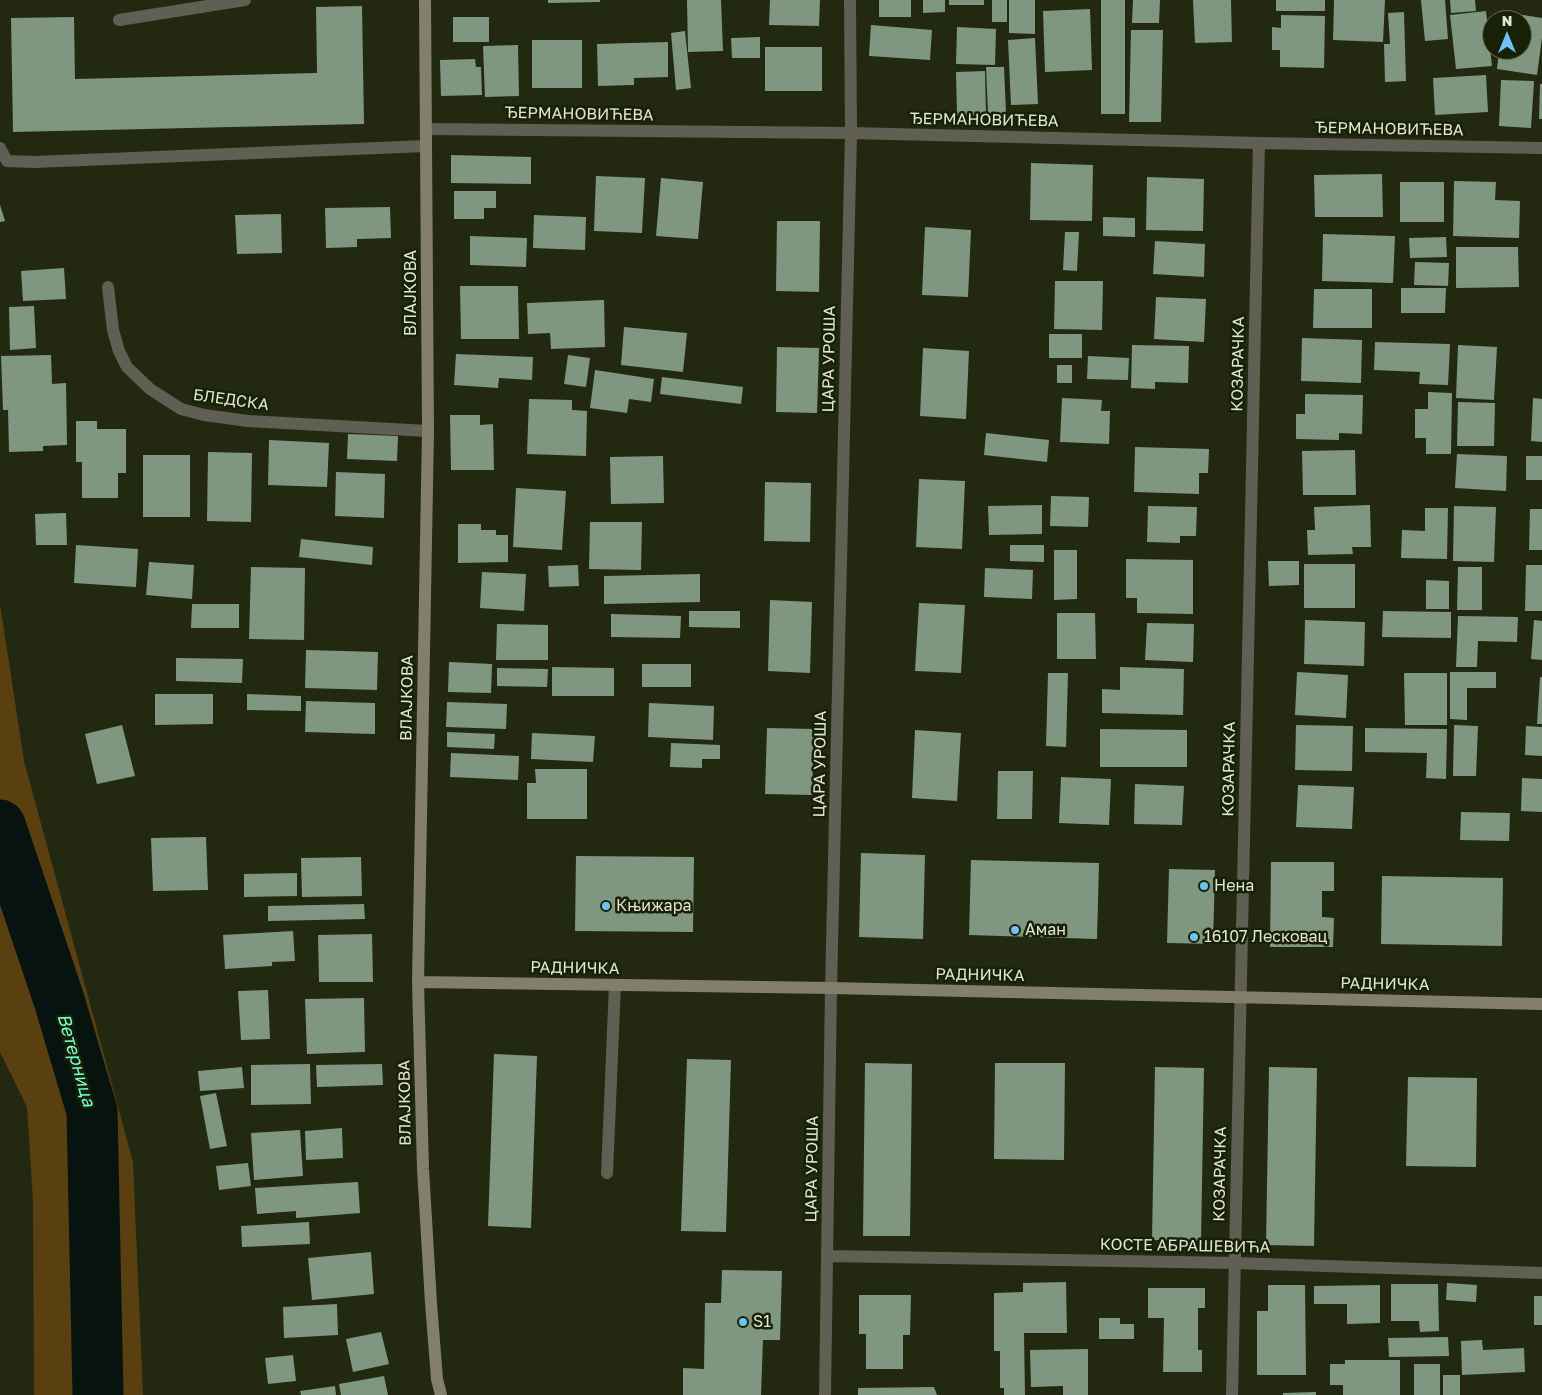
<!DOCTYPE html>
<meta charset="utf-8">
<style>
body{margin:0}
#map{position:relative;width:1542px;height:1395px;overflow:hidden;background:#222910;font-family:"Golos Text",sans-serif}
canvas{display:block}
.north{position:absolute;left:1482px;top:10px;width:50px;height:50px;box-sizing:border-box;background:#182006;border:1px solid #686f59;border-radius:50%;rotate:0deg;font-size:14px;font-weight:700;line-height:20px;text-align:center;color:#e0e5d6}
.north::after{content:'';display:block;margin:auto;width:18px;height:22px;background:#6fc2f4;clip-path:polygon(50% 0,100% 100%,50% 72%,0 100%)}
</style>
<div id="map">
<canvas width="1542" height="1395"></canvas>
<div class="north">N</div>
</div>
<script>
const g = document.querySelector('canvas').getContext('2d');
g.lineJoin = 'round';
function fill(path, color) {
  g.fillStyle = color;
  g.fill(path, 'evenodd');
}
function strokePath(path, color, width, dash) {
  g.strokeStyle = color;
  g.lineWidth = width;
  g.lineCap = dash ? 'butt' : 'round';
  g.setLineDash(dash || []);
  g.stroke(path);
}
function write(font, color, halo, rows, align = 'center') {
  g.font = font + ' "Golos Text",sans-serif';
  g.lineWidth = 5;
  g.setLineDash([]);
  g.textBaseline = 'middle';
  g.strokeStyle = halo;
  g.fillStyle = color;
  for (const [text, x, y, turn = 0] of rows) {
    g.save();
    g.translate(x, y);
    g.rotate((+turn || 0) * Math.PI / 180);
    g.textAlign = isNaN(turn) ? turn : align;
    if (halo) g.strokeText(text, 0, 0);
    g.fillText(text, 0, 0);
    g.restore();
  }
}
const green = new Path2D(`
 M0,604L24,761L133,1162L143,1395H34L33,1201L27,1107L0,1052Z`);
const river = new Path2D(`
 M0,825L59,1000L92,1111L98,1395`);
const building = new Path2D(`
 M548,0H600V2L548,3Z
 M687,0H721L723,51L688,52Z
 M770,0H820L819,26L769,25Z
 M879,0H911V17H879Z
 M923,0H945V12L923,13Z
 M949,0H984V5H949Z
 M992,0H1007V22H992Z
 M1009,0H1035V34L1009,33Z
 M1101,0H1125V114H1101Z
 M1133,0H1160L1159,23H1132Z
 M1193,0H1231L1232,42L1195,43Z
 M1276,0H1325V11H1276Z
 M1334,0H1385L1383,42L1333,40Z
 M1421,0H1445L1448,39L1425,41Z
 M1450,0H1475L1476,11L1451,13Z
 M362,6L364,124L13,132L11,18L74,17L75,79L317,73L316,7Z
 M1090,9L1092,70L1045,72L1043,11Z
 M1486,11L1492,66L1456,69L1450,15Z
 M1404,12L1406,81L1385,82L1384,44H1390L1388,13Z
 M1504,12L1542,18V38L1537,75L1497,69L1499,50H1522V20H1503Z
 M1281,15L1325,16L1324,68L1280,67V50H1272V27L1281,28Z
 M453,17H489V42H453Z
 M871,25L932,30L930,60L869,56Z
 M957,27L996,29L995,65L956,64Z
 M1131,30H1163L1161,122H1129Z
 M685,31L691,88L676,90L671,33Z
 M760,37V58H732L731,38Z
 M1035,38L1038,104L1011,105L1008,40Z
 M532,40H582V88H532Z
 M668,42V77L634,78V85L598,86L597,44Z
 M518,45L519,96L485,97L483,46Z
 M765,47H822V91H765Z
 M475,59L476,67H481L482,95L441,96L440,60Z
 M986,67H1004L1006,113L988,114Z
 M985,71L986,115L957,116L956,72Z
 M1486,75L1488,112L1435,115L1433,78Z
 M1501,80L1534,81L1531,128L1499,126Z
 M1540,84H1542V119H1539Z
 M451,155L531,157V184L451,183Z
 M1031,163L1093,165L1092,221L1030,220Z
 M1382,174L1383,217H1315L1314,175Z
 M596,176L645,178L642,233L594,231Z
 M1147,177L1204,179L1203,231L1146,230Z
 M661,178L703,182L698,239L656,236Z
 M1454,181L1496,182L1495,200L1520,201L1519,238L1453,236Z
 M1400,182H1444V222H1400Z
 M454,191H496V208H484V219H454Z
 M0,205L5,221L0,222Z
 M390,207L391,238L357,239V247L326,248L325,208Z
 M281,214L282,253L237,254L235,215Z
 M534,215L586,217L585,250L533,248Z
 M1103,217L1135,218V237L1103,236Z
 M777,221H820L819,292L776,291Z
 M925,227L971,230L968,297L922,295Z
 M1065,232H1079L1077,271L1063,270Z
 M1323,234L1395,236L1393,283L1322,281Z
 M470,236L527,238L526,267L470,265Z
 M1446,237L1447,257L1410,258L1409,238Z
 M1155,241L1205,244L1204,277L1153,274Z
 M1456,247H1518L1519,287L1456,288Z
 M1415,262L1449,263L1448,286L1414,285Z
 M64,268L66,299L23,301L21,271Z
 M1055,281H1103L1102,330L1054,329Z
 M460,286H518L519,339H461Z
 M1401,288H1446L1445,313H1401Z
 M1314,289H1372V328H1313Z
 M1156,297L1206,299L1204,342L1154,339Z
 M604,300L605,347L551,349L550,333L528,334L527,303Z
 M34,306L36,348L10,350L9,307Z
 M624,327L687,333L683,372L621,365Z
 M1049,334H1082V358H1049Z
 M1302,338L1362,340L1361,383L1301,381Z
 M1375,342L1450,344L1448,385L1419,384L1420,372L1374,370Z
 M1132,345L1189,346L1188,383L1155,382V389L1131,388Z
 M1458,345L1497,347L1494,400L1456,398Z
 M777,347L819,348L817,413L776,412Z
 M923,348L969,351L966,419L920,416Z
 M456,354L533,357L532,380L499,378L498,388L454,385Z
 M51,355L52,384L66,383L67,445L43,446V451L9,452L8,410H3L1,356Z
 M568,355L590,358L586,387L564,384Z
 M1088,356L1129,358L1128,380L1087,379Z
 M1057,365H1072V383H1057Z
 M595,370L654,379L651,402L629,399L627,413L590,408Z
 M662,377L743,387L741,404L660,394Z
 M1428,392L1452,393L1451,454H1426V438H1415V409H1428Z
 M1305,394L1363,395L1362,434L1339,433V440L1296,439V414H1305Z
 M1062,398L1102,400L1101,411H1110L1109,444L1060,442Z
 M1533,398L1542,399V442L1531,441Z
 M529,399L572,400V410L587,411L586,456L527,454Z
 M1458,402L1495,403L1494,446H1457Z
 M450,415H480V425L493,424L494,470H451Z
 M76,421H97V429H126V473H118V498H82V462H76Z
 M986,433L1049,440L1047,462L984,455Z
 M348,434L398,436L397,461L347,459Z
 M269,440L329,443L327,487L268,485Z
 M1135,447L1209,449L1208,473H1199V494L1134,492Z
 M1355,450L1356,495H1303L1302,451Z
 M208,452L252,453L251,522L207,521Z
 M1457,454L1507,456L1506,491L1455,488Z
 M143,455H190V517H143Z
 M663,456L664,503L611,504L610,457Z
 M1526,456H1542V480H1526Z
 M336,472L385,474L384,518L335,516Z
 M919,479L965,481L962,549L916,547Z
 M765,482L811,483L810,542L764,541Z
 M516,488L566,491L562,550L513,547Z
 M1051,496L1089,497L1088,527L1050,526Z
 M1042,505V534L989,535L988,506Z
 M1370,505L1371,547H1352L1353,554L1308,555L1307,530H1315L1314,507Z
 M1148,506L1197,507L1196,536H1180V543L1147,542Z
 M1454,506L1496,507L1494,562L1453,561Z
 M1425,508H1448L1447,559L1401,558L1402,530L1425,531Z
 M1530,509H1542V550H1529Z
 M66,513L67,545H36L35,514Z
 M590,522H642L641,570L589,569Z
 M458,524H481V530H496V535H508V562L458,563Z
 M301,539L373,547L372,565L299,557Z
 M76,545L138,549L136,587L74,583Z
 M1010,545H1044V562L1010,561Z
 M1054,550H1077V599L1054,600Z
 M1126,559L1193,560V614L1137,613V598H1126Z
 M1268,561H1299V585L1269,586Z
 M149,562L194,565L192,599L146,595Z
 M1304,564H1355V608H1304Z
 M578,565L579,586L549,587L548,566Z
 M1526,565H1542V611H1525Z
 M251,567L305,568L304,640L249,639Z
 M1458,567H1482V610H1457Z
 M985,568L1033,570L1032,599L984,597Z
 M482,572L526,574L524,611L480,608Z
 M700,574V602L604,604V576Z
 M1426,580L1449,581V609H1426Z
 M770,600L812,602L810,673L768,671Z
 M919,603L965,605L961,673L915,671Z
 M192,604H239V628H191Z
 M689,611H740V628L689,627Z
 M1383,611L1451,612V638L1382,637Z
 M1057,613H1095L1096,659H1057Z
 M611,614L681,616L680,638L611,637Z
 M1458,616L1518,617L1517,642L1478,641L1477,667H1456Z
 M1305,620L1365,622L1364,666L1304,664Z
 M1534,620L1542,621V660L1531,659Z
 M1147,623L1194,624L1193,662L1145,660Z
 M497,624L548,625V660H496Z
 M306,650L378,652L377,690L305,688Z
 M176,658L243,659L242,683L176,681Z
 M449,662L492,664L491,693L448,692Z
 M642,664H691V687H642Z
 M552,667L614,668V696H552Z
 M1120,667L1184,669L1183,715L1102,713V689L1120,690Z
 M497,668L548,669L547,687L497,686Z
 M1297,672L1348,675L1346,718L1295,715Z
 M1450,672H1496V688H1467V720L1450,719Z
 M1048,673H1068L1066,747L1046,746Z
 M1404,673H1447V725H1405Z
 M1540,677H1542V724H1537Z
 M155,694H213V724L155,725Z
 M247,694L301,696V711L247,710Z
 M306,701L375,703V734L305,732Z
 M447,702L507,704L506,729L446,727Z
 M649,703L714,706L713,740L648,737Z
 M122,725L135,776L97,784L85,734Z
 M1296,725L1353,726L1352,771L1295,770Z
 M1454,725L1478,726L1476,776H1453Z
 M1526,726L1542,727V756L1525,755Z
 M767,728L814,729L812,795L765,794Z
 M1365,728L1447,729L1446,779L1426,778L1427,753L1365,752Z
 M1100,729L1187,730V767H1100Z
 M915,730L961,733L957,801L912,798Z
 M447,732L495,734L494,749L447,747Z
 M532,733L595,736L593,762L531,759Z
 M671,743L720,745V759H702V768L670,767Z
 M451,753L519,756L518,780L450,777Z
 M535,769H587V819H527V783H536Z
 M998,771H1033L1032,819H997Z
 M1061,777L1111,779L1109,825L1059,823Z
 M1522,778L1542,779V812L1521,811Z
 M1135,784L1184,786L1182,825L1134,824Z
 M1298,785L1354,787L1352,829L1296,827Z
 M1461,812L1510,813L1509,841L1460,840Z
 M206,837L208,890L153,891L151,838Z
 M861,853L925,855L923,939L859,937Z
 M576,856L694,857L693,932L575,931Z
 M361,857L362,896L302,897L301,858Z
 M971,860L1099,863L1097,939L969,935Z
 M1271,862H1334V891H1322V917L1334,918L1333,947H1270Z
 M1169,869L1215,870L1213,944L1167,943Z
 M297,873V896L244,897V874Z
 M1382,876L1503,878L1502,946L1381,944Z
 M364,904L365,919L268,921V906Z
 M293,931L295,961L272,962V966L225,969L223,935Z
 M372,934L373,982H319L318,935Z
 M268,990L270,1039L241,1040L238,991Z
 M364,998L365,1052L307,1054L305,999Z
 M494,1054L537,1056L531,1228L488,1226Z
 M687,1059L731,1060L726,1232L681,1231Z
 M865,1063L912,1064L910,1236H863Z
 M995,1063H1065L1064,1160L994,1159Z
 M310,1064L311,1104L251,1105V1065Z
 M382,1064L383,1085L317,1087L316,1065Z
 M242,1067L244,1088L200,1091L198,1071Z
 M1155,1067L1204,1068L1201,1241L1152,1240Z
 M1269,1067L1317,1068L1314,1246L1266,1245Z
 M1408,1077L1477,1078L1476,1167L1406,1166Z
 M216,1093L227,1146L210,1149L200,1096Z
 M342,1128L343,1158L306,1160L305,1131Z
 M300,1130L303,1176L254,1180L251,1133Z
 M248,1163L251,1186L219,1190L216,1166Z
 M358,1182L360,1213L296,1218V1211L257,1214L255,1188Z
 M309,1222L310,1244L242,1247L241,1226Z
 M371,1252L374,1294L312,1300L308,1258Z
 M722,1270L782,1271L780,1340H763L761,1395H683V1368L704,1369L705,1303H721Z
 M1066,1282L1067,1333H1024L1025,1395H1004V1388H1000V1351H994V1293L1023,1292V1283Z
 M1447,1283L1477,1285L1476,1302L1446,1300Z
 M1391,1284H1438L1439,1331L1420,1332L1419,1321H1391Z
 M1268,1285H1305L1306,1375H1257V1311H1268Z
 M1380,1285V1323L1347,1324V1304H1314V1286Z
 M1148,1288H1205V1308H1198V1350H1202V1372H1163L1164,1318H1148Z
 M859,1295H911L910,1335H903V1369H866V1334H859Z
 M1534,1296H1542V1325H1534Z
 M337,1304L338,1335L284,1338L283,1307Z
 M1099,1318H1120V1324H1134V1339H1099Z
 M381,1332L389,1364L353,1372L346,1339Z
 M1448,1337L1449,1356L1389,1357L1388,1338Z
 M1482,1340L1483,1350L1524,1348L1525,1372L1462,1375L1461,1341Z
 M1088,1349V1395H1063V1386L1031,1387L1030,1350Z
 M293,1355L296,1381L268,1384L265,1358Z
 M1345,1360H1400V1395H1343V1385H1330V1364H1345Z
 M1414,1364H1440V1395H1414Z
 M1443,1375H1460V1395H1443Z
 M384,1376L388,1395H341L339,1384Z
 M335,1386L336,1395H301L300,1391Z
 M934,1387L937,1395H858V1388Z
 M1316,1392V1395H1283V1393Z`);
const lane = new Path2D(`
 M850,0L851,133
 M119,20L245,0
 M0,148L7,161L35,162L426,146
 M607,1173L615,985`);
const street = new Path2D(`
 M426,129L851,133L1259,143L1542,148
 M108,287L113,330L119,351L127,367L150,389L181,409L204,415L248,421L428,431
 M827,1256L1234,1263L1542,1273
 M825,1395L831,988L851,133
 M1232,1395L1259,143`);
const secondary = new Path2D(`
 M425,0L428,431L418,982L423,1169L431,1303L437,1379L441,1395
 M418,982L831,988L1542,1004`);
const markers = [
 [1204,886,5,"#6fc2f4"],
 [606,906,5,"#6fc2f4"],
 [1015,930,5,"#6fc2f4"],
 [1194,937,5,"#6fc2f4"],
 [743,1322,5,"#6fc2f4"]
];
const streetNames = [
 ["ЂЕРМАНОВИЋЕВА",579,114,1],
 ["ЂЕРМАНОВИЋЕВА",984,120,1],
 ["ЂЕРМАНОВИЋЕВА",1389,129,1],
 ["ВЛАЈКОВА",411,293,-90],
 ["ЦАРА УРОША",829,359,-89],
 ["КОЗАРАЧКА",1238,364,-89],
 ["БЛЕДСКА",231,400,8],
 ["ВЛАЈКОВА",407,698,-89],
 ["ЦАРА УРОША",820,764,-89],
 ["КОЗАРАЧКА",1229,769,-89],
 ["РАДНИЧКА",575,968,1],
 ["РАДНИЧКА",980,975,1],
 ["РАДНИЧКА",1385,984,1],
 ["ВЛАЈКОВА",405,1103,-91],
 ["ЦАРА УРОША",812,1169,-89],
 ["КОЗАРАЧКА",1220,1174,-89],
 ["КОСТЕ АБРАШЕВИЋА",1185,1246,1]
];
const poiNames = [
 ["Нена",1214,886],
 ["Књижара",616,906],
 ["Аман",1025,930],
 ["16107 Лесковац",1204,937],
 ["S1",753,1322]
];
const waterNames = [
 ["Ветерница",76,1060,74]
];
fill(green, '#5a4011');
strokePath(river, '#06130e', 51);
fill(building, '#7f9780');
strokePath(lane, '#615f53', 12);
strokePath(street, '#615f53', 12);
strokePath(secondary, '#827f6b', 12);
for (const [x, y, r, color] of markers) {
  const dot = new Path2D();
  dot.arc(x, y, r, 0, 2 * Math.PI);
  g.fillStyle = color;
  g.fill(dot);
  strokePath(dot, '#182006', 2);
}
write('16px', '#e0e5d6', '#182006', streetNames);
write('16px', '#e0e5d6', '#182006', poiNames, 'left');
write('italic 18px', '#74fed1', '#182006', waterNames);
</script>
